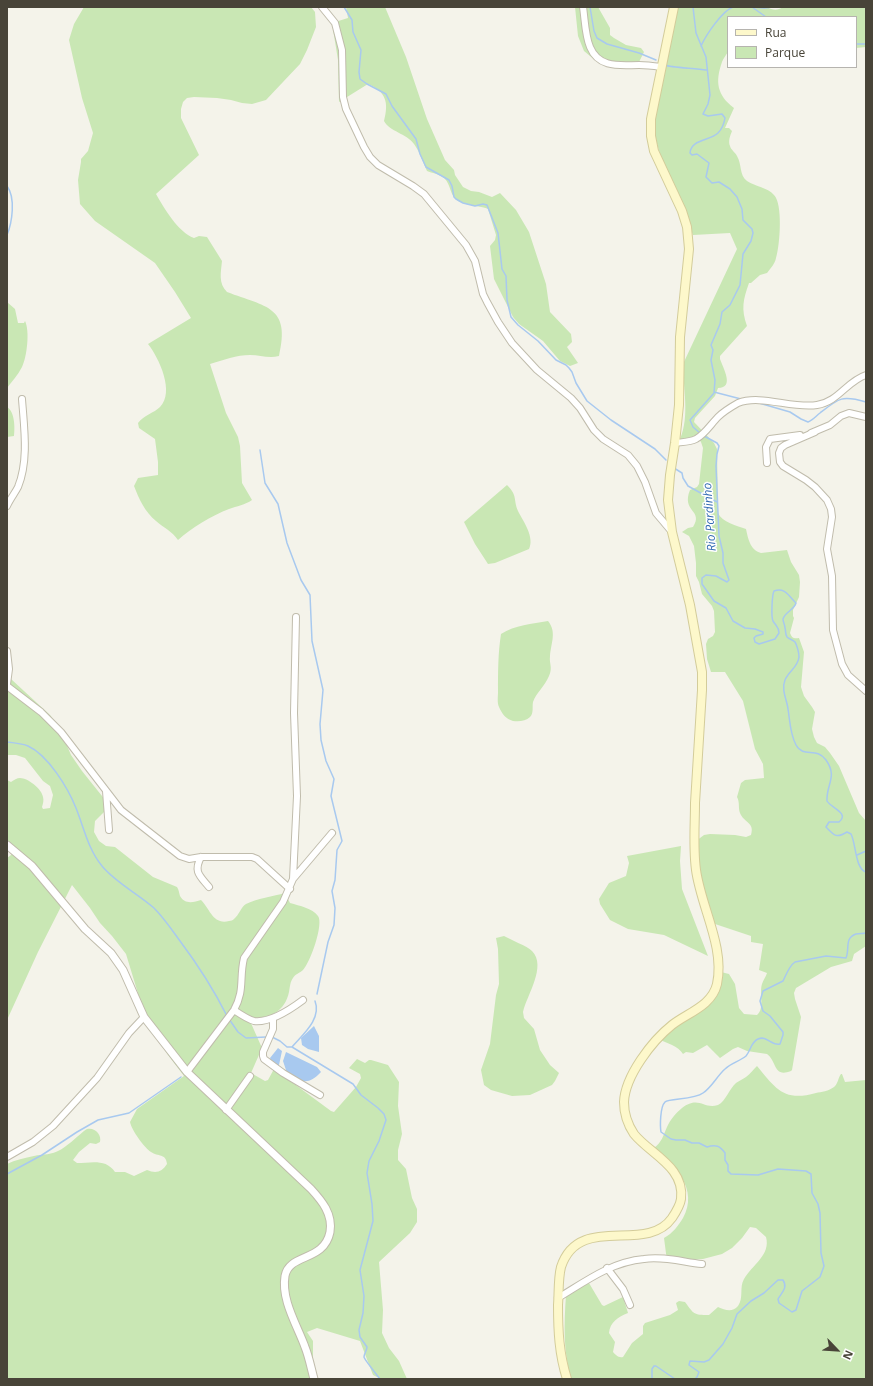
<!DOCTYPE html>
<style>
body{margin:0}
#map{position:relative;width:873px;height:1386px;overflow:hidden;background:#f4f3ea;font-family:"Open Sans",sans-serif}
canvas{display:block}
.frame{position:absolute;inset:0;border:8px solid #484438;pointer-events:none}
.legend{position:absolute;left:727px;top:16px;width:130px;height:52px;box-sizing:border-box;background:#fff;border:1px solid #b6b4af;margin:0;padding:5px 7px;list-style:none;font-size:12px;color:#484438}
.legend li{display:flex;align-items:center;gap:8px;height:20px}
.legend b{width:20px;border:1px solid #b6b4af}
.north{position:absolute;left:817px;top:1330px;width:40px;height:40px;-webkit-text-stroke:3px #fff;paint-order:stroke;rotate:115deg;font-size:11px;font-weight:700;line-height:16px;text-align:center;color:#484438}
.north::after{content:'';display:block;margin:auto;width:14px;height:18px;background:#484438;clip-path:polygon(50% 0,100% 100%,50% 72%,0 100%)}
</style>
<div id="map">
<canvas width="873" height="1386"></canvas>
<div class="frame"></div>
<ul class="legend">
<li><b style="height:5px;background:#fdf8cb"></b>Rua</li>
<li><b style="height:11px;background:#c9e7b4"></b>Parque</li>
</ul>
<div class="north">N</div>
</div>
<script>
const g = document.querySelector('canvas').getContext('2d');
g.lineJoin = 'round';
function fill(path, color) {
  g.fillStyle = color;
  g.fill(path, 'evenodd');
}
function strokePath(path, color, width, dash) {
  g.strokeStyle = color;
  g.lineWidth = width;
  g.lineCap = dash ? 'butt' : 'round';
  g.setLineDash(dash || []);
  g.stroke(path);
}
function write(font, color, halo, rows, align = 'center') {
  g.font = font + ' "Open Sans",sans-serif';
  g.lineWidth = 3;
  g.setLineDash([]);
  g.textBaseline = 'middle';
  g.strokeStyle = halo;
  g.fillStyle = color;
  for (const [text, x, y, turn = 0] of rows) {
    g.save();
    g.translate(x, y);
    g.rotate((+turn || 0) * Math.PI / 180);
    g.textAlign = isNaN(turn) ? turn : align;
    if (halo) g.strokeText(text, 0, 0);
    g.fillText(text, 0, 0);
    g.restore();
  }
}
const green = new Path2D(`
 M84,7H311L315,12L316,27L307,50L300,64L266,100L252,104L242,103L231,100L217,98L194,97L187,98L183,102L181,109V118L199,155L156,194C164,208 178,232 194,238L199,236L207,237L222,261C221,272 218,283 227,292C266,307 291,306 279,356C269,359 260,355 250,355C237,355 223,360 210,364L226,413L238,437L240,446L242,483L252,500C245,505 237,506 229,509C213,515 191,528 178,540C172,531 164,528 156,521C145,512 139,499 134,486L138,478L158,475V462L155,439L139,428L138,423C144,415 154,413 160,407C175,392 159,358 148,344L191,318L175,292L155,263L95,221L80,204L78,180L81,162V159L88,151L93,133L82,98L69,40L74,24Z
 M346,7H385L406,57L427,119L445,160L454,170L455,175L463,187L471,191L479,192L492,197L500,193L516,210L529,232L546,284L550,312L571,334L572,342L567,347L578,363L570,366L560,361L543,341L519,324L513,317L494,279L490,246L495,240L496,235L488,209C483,206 467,206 458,201C450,197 451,184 444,178C439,174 432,173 427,171C423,163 420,152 414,144C406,133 390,132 384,121C389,102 386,92 368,84L339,102L338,60L332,23L348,18Z
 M575,7H598L610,28V35L614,38L626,45L641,48L644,52L639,62H616L600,58L596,61L584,51L578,36Z
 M675,7H766C773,10 777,11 783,7H866V47L856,48V17H728C728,26 730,43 728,51C727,55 723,58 722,62C715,82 717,95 734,108L725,128H729L732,131C730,136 728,141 730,146C731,150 735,152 737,156C742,164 739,175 747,181C756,187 767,187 774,195C783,204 780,245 776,258C775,264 770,269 767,273L760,275L751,283H749C743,300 741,309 747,326L720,356V359C723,368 735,388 718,388L715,396L695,418L694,422L714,443L717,449L718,513C722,522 737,526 746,529C748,538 750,550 761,553L787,550L791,562L799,575L800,582L799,597L793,610V616L794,618L790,633C792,638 794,639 799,638L804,652L801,687L804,696L812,707L815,712L812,729L814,737L817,743L825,747L830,753L839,766L859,813L866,821V946L854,954L852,961L831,967L796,988L794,993L795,999L801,1017L792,1070L791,1071C773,1078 777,1061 767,1054L747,1051L738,1047L733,1049L720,1058L707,1045L693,1053L686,1052L683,1054C678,1046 667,1043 658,1039L700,1010L721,972L729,974L735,984L739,1008L744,1014L757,1015C765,1009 759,993 762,984C763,980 766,977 767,973L759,970L763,944L751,942V936L712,923L699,877L696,841L704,835L710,834L735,835L746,837L751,835C755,822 744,823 740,813C738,808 740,802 737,797L741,783L745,780L764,778L763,764L755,749L743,701L725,672H711L707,659L706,644L708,639L713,636L715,632L714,611L712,606L702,594L699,582L696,576V563L694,546L689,536L682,532L688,528L693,527C704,510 681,512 690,490L697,487L699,484L703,448L701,442L696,436L688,439H680C690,416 683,388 683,364L737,249L730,233L693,235L677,190L662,160L654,134V122Z
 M7,302L15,309L18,323H24L25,321C30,331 27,357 22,367C18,375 12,381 7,388Z
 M7,407C15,412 15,428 14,436L7,437Z
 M507,485C518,496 513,499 518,511C523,521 535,537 529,549L495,563L488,564L475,544L464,522Z
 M548,621C557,632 551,643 550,656C549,664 553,667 549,676C545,686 536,693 533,702C532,707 534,713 530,717C526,721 519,722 513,721C506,719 502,714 499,707C497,703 498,696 498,692C498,672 498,653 501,634C515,625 532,624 548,621Z
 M7,639L8,668L11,679L50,715L59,727L71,755L82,771L110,806L95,821L94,832L99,841L106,846L115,847L153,877L177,887C179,890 179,893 180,896C185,905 194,902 201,900C210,909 213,925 229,921C231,921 233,920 234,919C239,915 241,907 246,904C256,899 274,896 285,893L290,903C300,906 312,908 318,916C324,924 310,963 303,970C300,973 295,974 293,978C290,982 290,987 289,992C285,1011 271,1018 253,1018L250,1021L262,1048L251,1073L265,1081L268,1080L274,1069L331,1111L334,1112L356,1087L361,1078L360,1074L349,1068L357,1059L365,1063L369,1060H371L388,1065L399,1082L398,1106L402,1134L398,1150V1160L406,1169L412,1198L417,1209V1222L410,1233L379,1262L383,1310L382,1333L389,1348L399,1361L407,1379H381L373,1375L360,1341L317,1328L307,1332L313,1341V1360L318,1379H7V1164C15,1160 25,1158 34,1156C43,1154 52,1155 60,1150C68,1146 83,1131 87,1129C95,1127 102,1135 100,1142L96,1144L90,1143L79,1152L73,1160L77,1163C90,1163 106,1158 115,1172H125L134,1176L147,1170C156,1174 162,1172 167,1164C166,1153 158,1157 151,1152C144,1147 132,1131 130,1122L137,1109L184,1076L168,1055L147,1023L126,954L112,936L100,923L90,908L72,885L38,952L7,1020V858L11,855L12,852L7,847V780L11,782C14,780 17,778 20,778C28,778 42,789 43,797C44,800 43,804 42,807L43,809L50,808L53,795L50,786L43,781L25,758L16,755H7Z
 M681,846L680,861L682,889L708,956L664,935L628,929L610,920L600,904L599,899L609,883L626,876L629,863L627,856Z
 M504,936C511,940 527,946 532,951C547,966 527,995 523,1012L524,1018L534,1029L540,1050L550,1065L559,1073L555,1081L552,1085L530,1095L512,1096L491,1090L484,1085L481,1070L490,1044L496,995L499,984L498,949L496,938Z
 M757,1066C776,1089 784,1102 816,1093C821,1092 829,1091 834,1087C838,1084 838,1078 841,1074H842L845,1082L866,1080V1379H571C563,1350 564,1324 566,1295L589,1283L602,1305L604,1306L623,1297L628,1313C618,1317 610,1322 609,1333L615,1342L613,1352C616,1355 618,1358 623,1357L632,1343L643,1334V1326L645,1323L670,1315L678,1310L676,1303L679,1301L685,1302C694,1314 693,1315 709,1315L718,1307C725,1310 732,1313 738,1306C744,1298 739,1287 744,1279C752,1265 771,1255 766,1237L756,1228L750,1227L742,1238L732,1248L722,1254L703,1259L667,1261L664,1238C673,1233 678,1226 683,1218C699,1190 675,1164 654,1148C662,1142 663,1136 667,1127C670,1120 676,1113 682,1108C699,1095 704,1110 718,1105C726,1101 729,1089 736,1083C739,1081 743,1079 746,1077C750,1074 754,1069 757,1066Z`);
const water = new Path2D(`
 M314,1026L319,1036V1052L308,1049L302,1045L301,1038Z
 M278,1048L282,1051L279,1065L277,1066L271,1061L270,1058Z
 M286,1052L317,1067L321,1072C308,1086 301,1082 287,1073L283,1061Z`);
const stream = new Path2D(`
 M344,7L352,20L353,32L361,50L359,72L360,79L367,84L386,94L392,106L416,139L420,154L426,167L449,180L452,186L454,197L456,199L463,203L475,206L483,204L487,205L498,233L502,269L506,276L507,300L511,317L518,325L538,341L556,360L566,365L569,368L572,372L576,383L587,401L611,420L655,449L666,460
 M590,7L594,31L597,38L607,44L639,53L656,60
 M693,7L696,33L706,57L710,95L708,104L703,114L708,116L722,114L725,118C724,124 722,129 718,133C710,141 691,139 690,153L692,155L697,154L709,163L706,177L712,183L719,182L730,189L737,197L742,209L743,220L752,229L753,233L751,241L743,254L740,285L730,305L722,312L720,324L711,345L713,350L711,360L715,380L714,393L690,420L693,427L701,434
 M752,7L766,17
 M753,7L764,8L773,7
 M856,44H866
 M701,46C706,35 722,11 733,7
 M665,65C671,68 697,68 706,70
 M7,186C16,198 12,223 7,235
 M7,323V348
 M714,392L741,399
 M759,403L790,412L801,419L808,422C813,420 816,416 820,413C839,398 842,395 866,402
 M704,436L717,443L719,446L717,454L716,466L719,536L723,553V563L729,580L727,582L716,576L706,575L702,578V584L714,601L726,608L733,621L745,628L755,629L763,632V634L756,636L754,638L755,642L759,644L775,639L779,633C779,627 776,626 773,621C771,617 772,595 774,591C786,587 789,597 796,603C794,610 785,612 783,619C783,622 785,625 785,628C786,631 785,634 787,637C789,639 793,640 795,642C797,645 799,653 799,657C798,667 789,671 785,680C781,690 787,700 788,709C790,721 790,734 796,745C804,759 816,746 826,760C838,777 826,784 827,801C831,808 850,813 839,822H829L826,827C834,835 836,839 847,832L851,834C856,843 855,869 866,872
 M260,450L265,483L278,504L287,543L301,580L310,595L312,641L323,690L320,724L321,740L326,761L334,779L331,796L342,841L337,850L335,880L332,891L335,908L334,925L328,942L317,994
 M674,468L682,473L683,478L688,486L717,502
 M7,742C14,743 21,743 28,746C48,755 68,788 76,808C84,828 88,849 102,866C116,883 137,893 154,908C164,918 172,930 180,941C198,965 214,990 227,1016
 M857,855L866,851
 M229,1019L238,1032L246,1038L266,1037
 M222,1021L226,1015
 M272,1037L280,1041L287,1047H292
 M292,1047L353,1084L361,1095L378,1108L384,1114L386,1120L379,1141L369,1161L367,1173L372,1204L373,1221L360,1270L364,1296L363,1313L359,1330L360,1337L367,1347C367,1350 364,1354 364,1357C364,1359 377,1375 380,1379
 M292,1047C302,1035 322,1019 315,1001
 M7,1174L42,1155L77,1132L98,1120L129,1113L181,1077
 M652,1379V1369L654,1366H656L675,1379
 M695,1379L697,1377L699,1372L689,1365L690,1361L704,1362L709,1360L723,1344L732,1328L737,1314L751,1301L764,1293L778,1280H783C788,1288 782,1292 778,1299L779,1303L792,1312L796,1310L802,1291L820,1277L824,1266L821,1253L820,1213L818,1204L812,1193L811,1174L806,1171L778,1169L758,1175L731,1174L728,1171V1165L725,1160V1153C720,1146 716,1144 707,1147L699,1143H692L685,1140H676L671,1139L661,1132C660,1126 660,1107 665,1102C669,1098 694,1100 703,1093C712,1087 717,1076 725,1069C731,1063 740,1061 746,1056C751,1050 751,1042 758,1039C767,1035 771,1046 780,1044L783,1035V1032L770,1016L763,1011L760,1001L763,991L783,981C786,975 789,966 795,962L826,956L846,958C850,949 844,938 856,934C860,933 862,934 866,933`);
const minor = new Path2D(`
 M322,7L335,23L342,50L343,97L346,109L364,147L370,157L378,165L413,186L424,194L466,245L475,261L483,294L487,302L498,322L512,343L537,370L571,398L580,408L594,430L603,439L628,455L637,466L645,482L656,513L672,532
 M583,7C585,20 585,35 590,47C599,69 621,65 639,65C646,65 654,66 661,67
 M815,432L785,445L781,448L779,453L780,462L783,466L806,480L815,487L827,500L831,509L832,517L827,549L832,576L833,630L842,664L848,675L866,691
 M811,433L830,425L841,416L849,413L866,417
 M675,443C682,442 690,442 696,439C705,434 711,424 718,417C724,411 731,407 738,403C761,394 792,409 817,405C838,402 847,381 866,375
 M767,463L766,447L770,439L800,435
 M7,506C10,499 15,493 18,487C29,460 24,427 22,399
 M7,651L9,669L7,684
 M7,686L41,712L61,732L121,810L180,856L189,859L201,857H252L257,859L290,889
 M106,791L109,830
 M201,857C193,872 200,876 209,887
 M293,879L332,833
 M234,1010C240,1014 247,1019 254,1021C270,1023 291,1009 303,1000
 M273,1018V1029L263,1052V1056L264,1059L283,1073L320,1095
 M187,1072L234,1010C245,990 239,979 244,958L283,902L293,879L297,796L294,713L296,617
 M226,1110L250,1076
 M7,1157L33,1142L53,1126L97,1078L129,1033L144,1017
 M607,1268L623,1289L630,1305
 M558,1298C586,1281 611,1262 644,1259C663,1256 683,1262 702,1264`);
const tertiary = new Path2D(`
 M7,845L32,866L85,929L111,953L123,970L144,1017L187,1072L311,1189C322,1201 333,1214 330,1232C324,1262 289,1253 285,1276C281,1300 297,1325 305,1347C309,1357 311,1368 314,1379`);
const secondary = new Path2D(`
 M567,1379C559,1354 558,1330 558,1305C559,1293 558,1279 561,1267C579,1212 646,1255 672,1218C676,1212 680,1206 681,1199C685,1167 650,1154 634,1134C628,1125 624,1113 624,1102C625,1076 652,1041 672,1025C687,1013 712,1006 717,984C725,947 701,907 696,870C693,848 695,825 695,803C697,765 700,728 702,690V672L690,605L672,532L668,500L670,475L675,443L679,405L680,337L689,249L687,227L682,211L654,151L651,136V119L674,7`);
const waterNames = [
 ["Rio Pardinho",710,517,-94]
];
fill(green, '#c9e7b4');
fill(water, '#a8c9ef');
strokePath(stream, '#a8c9ef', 1.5);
strokePath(minor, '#c0bcac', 8);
strokePath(tertiary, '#c0bcac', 9);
strokePath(secondary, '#d3cc9a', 10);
strokePath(minor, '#fff', 6);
strokePath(tertiary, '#fff', 7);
strokePath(secondary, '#fdf8cb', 8);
write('italic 12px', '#336bb3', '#fff', waterNames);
</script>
